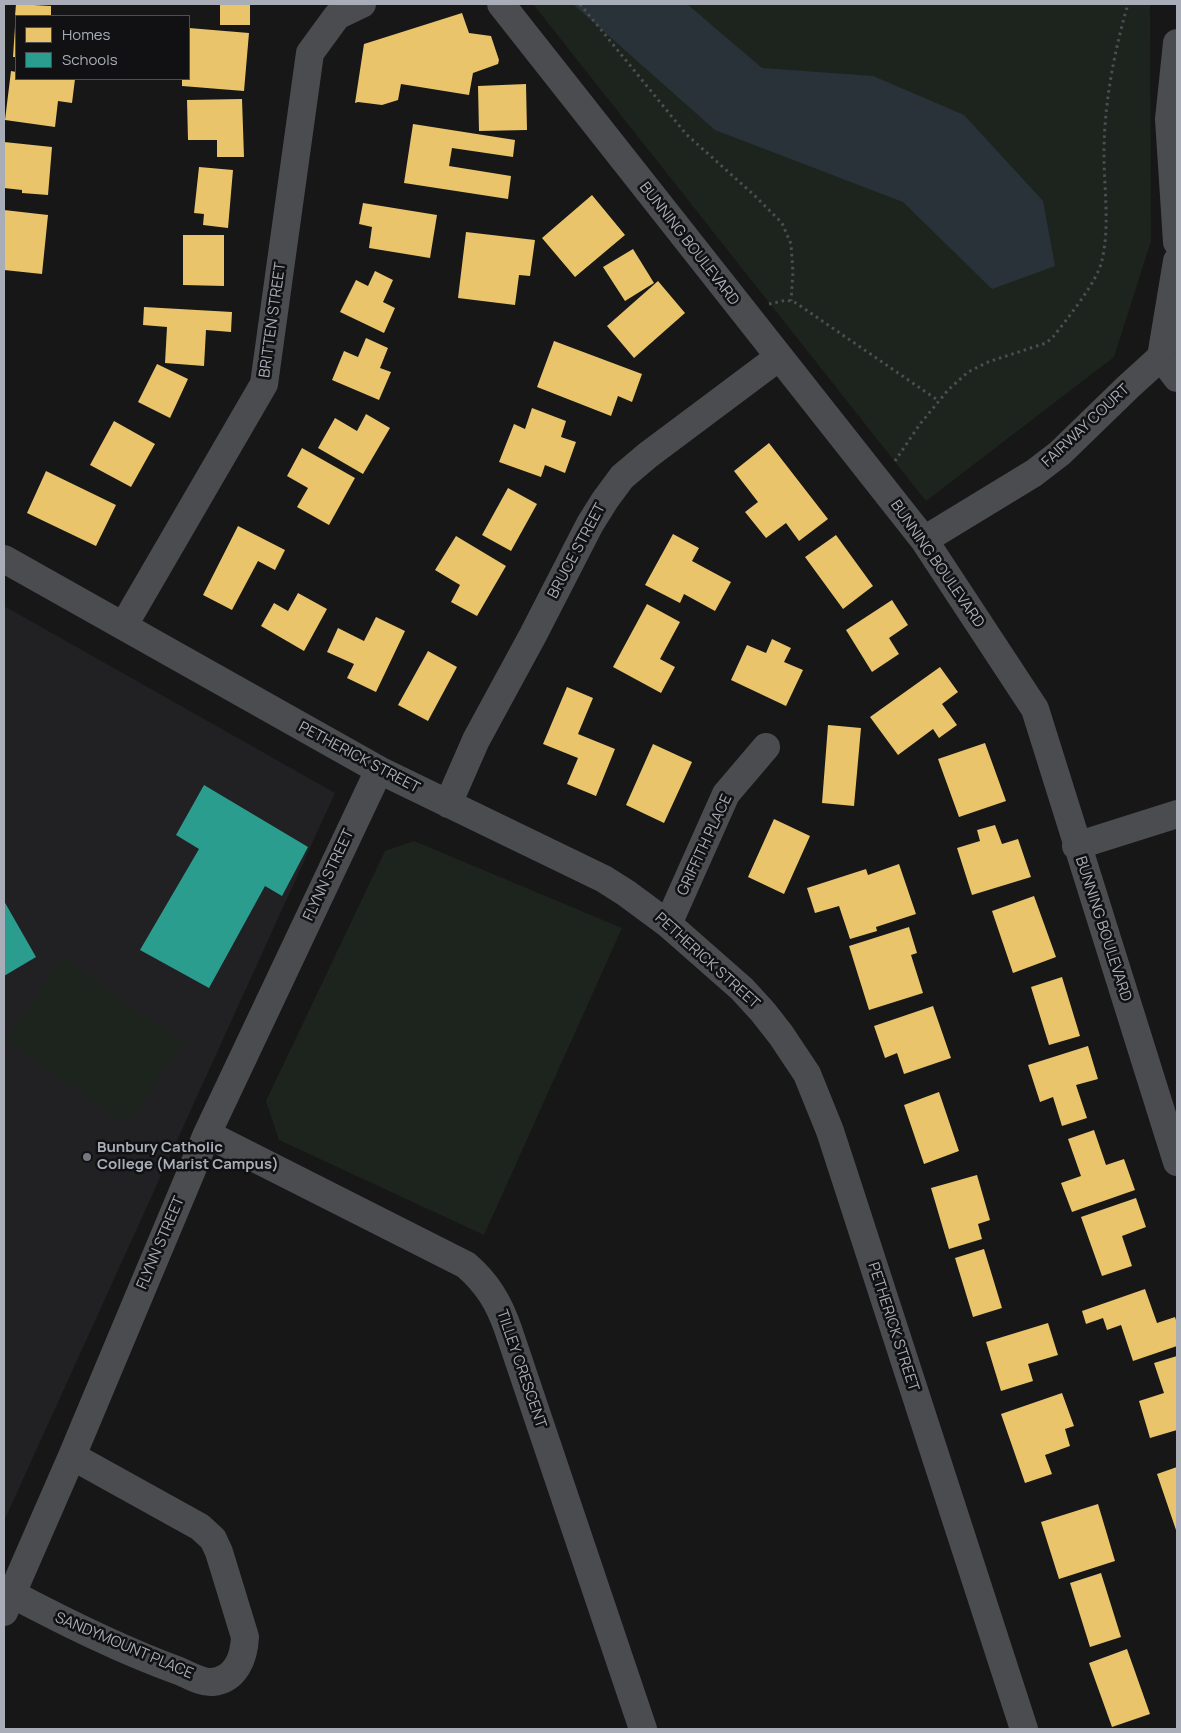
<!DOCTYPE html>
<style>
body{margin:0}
#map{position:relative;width:1181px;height:1733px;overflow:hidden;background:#171717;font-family:Manrope,sans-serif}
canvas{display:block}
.frame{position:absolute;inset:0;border:5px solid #a8adb8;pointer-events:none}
.legend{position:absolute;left:15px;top:15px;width:175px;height:65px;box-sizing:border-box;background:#111113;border:1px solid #4d4f55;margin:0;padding:6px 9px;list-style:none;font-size:15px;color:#a8adb8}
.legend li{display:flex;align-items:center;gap:10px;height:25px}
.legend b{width:25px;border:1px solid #4d4f55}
</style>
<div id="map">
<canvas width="1181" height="1733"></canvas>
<div class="frame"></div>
<ul class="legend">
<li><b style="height:14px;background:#e9c46a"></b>Homes</li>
<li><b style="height:14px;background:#2a9d8f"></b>Schools</li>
</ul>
</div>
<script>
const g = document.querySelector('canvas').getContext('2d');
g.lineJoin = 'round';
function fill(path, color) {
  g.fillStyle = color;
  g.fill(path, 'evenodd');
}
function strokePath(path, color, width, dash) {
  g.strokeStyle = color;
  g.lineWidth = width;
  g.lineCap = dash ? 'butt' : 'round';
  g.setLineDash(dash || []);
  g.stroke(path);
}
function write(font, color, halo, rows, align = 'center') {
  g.font = font + ' Manrope,sans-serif';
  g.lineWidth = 5;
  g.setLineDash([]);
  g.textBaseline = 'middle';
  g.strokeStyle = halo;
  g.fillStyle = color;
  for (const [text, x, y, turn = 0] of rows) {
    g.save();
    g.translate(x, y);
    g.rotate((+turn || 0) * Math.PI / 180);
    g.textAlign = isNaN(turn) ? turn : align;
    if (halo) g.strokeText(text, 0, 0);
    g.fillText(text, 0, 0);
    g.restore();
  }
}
const built = new Path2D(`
 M4,606L335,793L4,1521Z`);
const green = new Path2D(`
 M533,4H1150L1151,241L1114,357L926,501Z
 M414,841L622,928L484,1235L279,1140L266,1101L385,851Z
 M63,957L142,1014L184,1042L127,1125L70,1086L6,1039Z`);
const water = new Path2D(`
 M573,4H687L762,68L873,76L964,115L1043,201L1055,266L992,289L903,202L715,130Z`);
const homes = new Path2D(`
 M16,4L51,6V16H15Z
 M220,4H250V25H220Z
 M462,13L469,33L491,36L499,60L498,64L473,73L469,95L401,84L398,100L382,105L358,102L355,103L364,44Z
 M15,27H16V57H13Z
 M189,28L249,33L244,91L182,86V79H189Z
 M11,71L16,72V79H75L72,103L58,101L55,127L5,120Z
 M526,84L527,130L479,131L478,86Z
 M242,99L244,157H217V140H188L187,100Z
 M413,124L515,140L513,157L452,148L449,166L511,176L508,199L404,183Z
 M4,142L52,147L48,195L22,193V190L4,188Z
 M199,167L233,170L228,228L203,225L204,214L194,213Z
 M592,195L625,235L575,277L542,238Z
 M363,203L437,215L430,258L369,248L372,227L359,224Z
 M4,210L48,215L42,274L4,270Z
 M466,232L535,240L530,276L519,275L515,305L458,298Z
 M183,235H224V286L183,285Z
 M633,249L654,283L625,301L603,267Z
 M375,271L393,280L383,302L395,308L384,333L340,312L356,280L368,286Z
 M658,281L685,313L634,358L607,326Z
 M144,307L232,312L231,332L206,330L204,366L165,363L167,327L143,325Z
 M366,338L388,348L380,368L391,372L379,400L332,380L344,351L358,357Z
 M554,341L642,374L632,402L618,396L611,416L537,387Z
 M157,364L188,379L170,418L138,402Z
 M532,408L566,421L561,437L576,442L565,473L545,465L541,477L499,462L514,424L525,429Z
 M366,414L390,428L363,474L318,448L335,418L357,431Z
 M114,421L155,444L131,487L90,465Z
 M769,443L828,519L799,541L786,523L766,538L745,512L758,502L734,471Z
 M302,448L355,478L329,525L297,507L308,488L287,476Z
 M46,471L116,505L96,546L27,513Z
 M508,488L537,504L511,551L482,535Z
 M238,526L285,550L275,570L258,561L232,610L203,595Z
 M673,534L699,548L692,561L731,582L715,611L684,594L680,603L645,585Z
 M836,535L873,586L843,609L805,557Z
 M456,536L506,566L477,616L451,602L460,585L435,570Z
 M298,593L327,609L304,651L261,626L274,603L288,611Z
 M892,600L908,625L889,638L899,654L872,672L846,630Z
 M647,604L680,622L660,659L675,667L661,693L613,667Z
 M376,617L405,631L376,692L347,678L354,664L327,652L338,628L364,641Z
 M772,639L791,648L784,662L803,670L786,706L731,680L747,645L766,653Z
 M428,651L457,667L428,721L398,705Z
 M940,667L958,692L942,704L957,725L939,738L933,729L898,755L870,717Z
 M567,687L593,698L578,734L615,749L596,796L567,784L578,758L543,744Z
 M828,725L861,728L854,806L822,803Z
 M985,743L1006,801L959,817L938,759Z
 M653,744L692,762L664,823L626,805Z
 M774,819L810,836L784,894L748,877Z
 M995,825L1002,844L1018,839L1031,877L972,895L957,848L980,841L977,830Z
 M899,864L916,914L876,927L877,931L850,939L839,906L815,913L807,888L866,869L868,875Z
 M1034,896L1056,957L1013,973L992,911Z
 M909,927L917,953L911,955L923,993L869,1010L849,946Z
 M1062,977L1080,1036L1049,1045L1031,987Z
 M933,1006L951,1058L904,1074L897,1053L885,1058L874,1026Z
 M1088,1046L1098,1079L1076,1085L1087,1118L1062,1126L1053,1097L1040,1102L1028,1065Z
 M939,1092L959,1151L924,1164L904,1105Z
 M1094,1130L1106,1165L1124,1159L1135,1190L1072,1212L1061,1183L1081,1176L1068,1139Z
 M977,1175L990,1220L978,1224L982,1239L949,1249L931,1188Z
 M1136,1198L1146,1227L1122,1236L1132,1266L1102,1276L1081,1217Z
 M984,1249L1002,1308L973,1317L955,1258Z
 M1145,1289L1157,1323L1175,1317L1177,1323V1346L1133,1361L1121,1325L1107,1330L1103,1318L1086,1324L1082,1311Z
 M1048,1323L1058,1355L1028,1364L1033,1381L1001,1391L986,1342Z
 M1177,1356V1430L1150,1438L1139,1401L1164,1393L1154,1363Z
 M1062,1393L1074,1426L1065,1429L1070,1446L1045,1455L1052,1474L1025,1483L1001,1414Z
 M1177,1467V1533L1157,1474Z
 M1098,1504L1115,1561L1059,1579L1041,1522Z
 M1101,1573L1121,1637L1090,1647L1070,1583Z
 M1127,1649L1150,1714L1112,1727L1089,1663Z`);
const schools = new Path2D(`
 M204,785L308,847L282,896L265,886L209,988L140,950L199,849L176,835Z
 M4,901L36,957L4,976Z`);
const path = new Path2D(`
 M580,4L686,134L754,195L782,223L791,244L793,272L791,301
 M769,304L787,300L796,303L939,401
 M895,461L920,424L948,390L968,372L988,362L1046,343L1053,337C1067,319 1098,281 1102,260C1110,226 1104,189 1104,154C1104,104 1114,52 1128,4`);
const minor = new Path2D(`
 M501,4L924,540L1035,709L1177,1162
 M1177,43L1169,119L1177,242
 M1161,357L1177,378
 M924,540L1034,473L1060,453L1128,387L1161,357L1177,261
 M4,559L379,770L604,879L626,893L668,924L742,989L763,1012L781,1035L807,1074L830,1131L1024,1729
 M124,625L264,384L310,53L337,16L362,4
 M448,804L476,740L533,635L590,524L605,500L622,477L648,455L779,357
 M1076,846L1177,814
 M668,924L726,794L766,747
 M207,1134L466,1265C487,1283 499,1303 508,1329L643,1729
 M12,1594C67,1623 121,1650 179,1671C189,1675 202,1683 212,1682C236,1680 244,1657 245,1637L219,1552L213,1539L200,1527L72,1456
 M4,1612L72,1456L207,1134L379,770`);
const markers = [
 [87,1157,5,"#757880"]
];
const streetNames = [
 ["BUNNING BOULEVARD",689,244,52],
 ["BRITTEN STREET",273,320,-82],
 ["FAIRWAY COURT",1086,426,-43],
 ["BRUCE STREET",577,551,-62],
 ["BUNNING BOULEVARD",937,564,55],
 ["PETHERICK STREET",359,758,28],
 ["GRIFFITH PLACE",705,845,-65],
 ["FLYNN STREET",329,875,-65],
 ["BUNNING BOULEVARD",1103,929,72],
 ["PETHERICK STREET",707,961,42],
 ["FLYNN STREET",161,1243,-67],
 ["PETHERICK STREET",893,1327,72],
 ["TILLEY CRESCENT",521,1369,71],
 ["SANDYMOUNT PLACE",124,1646,23]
];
const poiNames = [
 ["Bunbury Catholic",97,1148],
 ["College (Marist Campus)",97,1165]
];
fill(built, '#212123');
fill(green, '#1d241e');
fill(water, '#2a3239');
fill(homes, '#e9c46a');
fill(schools, '#2a9d8f');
strokePath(path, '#4d4e52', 3, [2.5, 4]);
strokePath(minor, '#4b4c50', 28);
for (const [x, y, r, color] of markers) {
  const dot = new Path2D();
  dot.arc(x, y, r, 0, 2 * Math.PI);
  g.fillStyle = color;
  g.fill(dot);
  strokePath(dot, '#111113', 2);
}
write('15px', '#a8adb8', '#111113', streetNames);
write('bold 15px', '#a8adb8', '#111113', poiNames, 'left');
</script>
